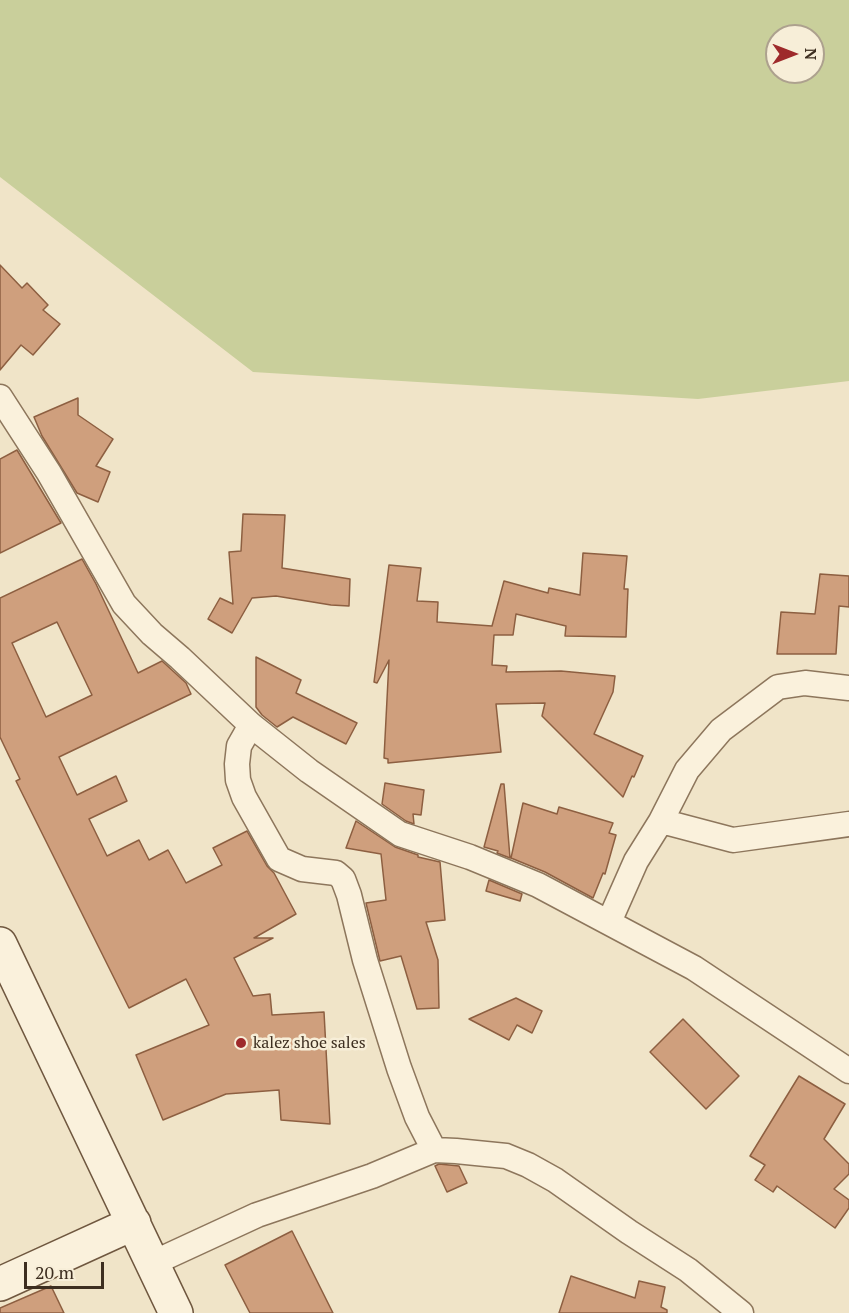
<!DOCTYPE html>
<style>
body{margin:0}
#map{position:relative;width:849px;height:1313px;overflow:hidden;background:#f0e4c8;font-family:"PT Serif",serif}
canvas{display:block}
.north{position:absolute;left:765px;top:24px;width:60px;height:60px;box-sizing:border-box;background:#f7eed8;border:2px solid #ada18e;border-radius:50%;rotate:90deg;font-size:16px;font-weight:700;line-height:24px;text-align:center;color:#3d2e20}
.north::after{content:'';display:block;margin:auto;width:21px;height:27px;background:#9e2a2b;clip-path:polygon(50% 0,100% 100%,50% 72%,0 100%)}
.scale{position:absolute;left:24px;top:1262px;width:80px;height:27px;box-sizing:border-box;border:3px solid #3d2e20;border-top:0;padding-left:8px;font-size:18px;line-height:21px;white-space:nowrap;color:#3d2e20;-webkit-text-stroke:4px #f7eed8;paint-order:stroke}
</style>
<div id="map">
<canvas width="849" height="1313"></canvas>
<div class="north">N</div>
<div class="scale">20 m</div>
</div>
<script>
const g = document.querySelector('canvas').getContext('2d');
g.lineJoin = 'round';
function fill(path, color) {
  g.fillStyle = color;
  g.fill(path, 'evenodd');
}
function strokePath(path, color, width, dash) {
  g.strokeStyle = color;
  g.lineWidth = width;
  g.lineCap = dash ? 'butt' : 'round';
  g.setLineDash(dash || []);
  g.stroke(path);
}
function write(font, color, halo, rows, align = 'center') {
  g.font = font + ' "PT Serif",serif';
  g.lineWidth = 5;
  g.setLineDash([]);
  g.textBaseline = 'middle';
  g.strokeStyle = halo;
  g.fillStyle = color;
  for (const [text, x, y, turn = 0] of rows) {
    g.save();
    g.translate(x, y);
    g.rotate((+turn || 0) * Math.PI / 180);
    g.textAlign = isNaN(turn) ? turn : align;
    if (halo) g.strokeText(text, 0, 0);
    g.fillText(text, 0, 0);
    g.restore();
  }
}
const green = new Path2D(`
 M0,0H849V381L698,399L253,372L0,177ZM777,36H813V72H777Z`);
const building = new Path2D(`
 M0,265L22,288L27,283L48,305L43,310L60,324L33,355L21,345L0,370Z
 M78,398V415L113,439L96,466L110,472L98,502L77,493L42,436L34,417Z
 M17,450L61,523L0,553V459Z
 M243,514L285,515L282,568L350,579L349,606L331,605L276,596L252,598L232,633L208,619L220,598L233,604L229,552L241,551Z
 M583,553L627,556L624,589H628L626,637L565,636L566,626L516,614L513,635H494L492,665L507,666L506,672L561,671L615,676L613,692L594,734L643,756L634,777L632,776L623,797L542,716L545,703L496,704L501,752L388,763V759L384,758L389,660L377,683L374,682L389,565L421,568L417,601L438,602L437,622L492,626L504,581L548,593L549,588L580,595Z
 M82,559L96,584L138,673L162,661L186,683L191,694L59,757L77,795L116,776L127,801L89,819L107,856L139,840L149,860L168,850L186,883L222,865L213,848L247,831L267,866L274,873L296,914L254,938H273L234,958L253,996L270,994L272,1015L324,1012L330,1124L281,1120L279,1090L226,1094L163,1120L136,1055L209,1025L186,979L129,1008L16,781L20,779L0,737V598ZM57,622L92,695L46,717L12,643Z
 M820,574L849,576V607L839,606L836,654H777L781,612L815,614Z
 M256,657L301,680L296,693L357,723L346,744L293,717L277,727L262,715L256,707Z
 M385,783L424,790L421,815L413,814L414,824L406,821L382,804Z
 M501,784H504L510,858L497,853L498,851L484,847Z
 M523,803L557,814L559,807L613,823L609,833L616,835L605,874L603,873L593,898L545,872L511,858Z
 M356,821L395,847L418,855V857L440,862L445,920L426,922L438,960L439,1008L417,1009L401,956L380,961L366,903L386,900L381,854L346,848Z
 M489,880L522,894L520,901L486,891Z
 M516,998L542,1011L532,1033L517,1025L509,1040L469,1019Z
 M683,1019L739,1076L706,1109L650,1052Z
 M799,1076L845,1104L824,1139L849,1164V1174L834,1189L849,1200V1208L835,1228L777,1186L773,1192L755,1180L765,1165L750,1156Z
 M439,1164L459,1166L467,1183L447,1192L435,1166Z
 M292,1231L333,1313H250L225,1265Z
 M571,1276L635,1298L639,1281L665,1287L661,1307L667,1310V1313H559Z
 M51,1286L64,1313H0V1308Z`);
const minor = new Path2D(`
 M0,397L49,473L124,604L152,634L180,658L251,725L309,771L400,834L470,857L538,885L694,968L849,1071
 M251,725L239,746L237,764L238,780L244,797L279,859L302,869L336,873L343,879L349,895L365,960L399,1068L417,1117L434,1150
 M661,821L687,770L721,730L778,687L805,683L849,688
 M609,922L636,861L661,821L733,840L849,824
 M153,1263L257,1215L372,1176L434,1150L456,1151L506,1156L528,1165L555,1180L629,1232L688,1270L741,1313`);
const secondary = new Path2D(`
 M0,944L176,1313
 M0,1284L134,1223`);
const markers = [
 [241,1043,6,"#9e2a2b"]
];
const poiNames = [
 ["kalez shoe sales",253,1043]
];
fill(green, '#c9cf9b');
fill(building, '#cf9f7d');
strokePath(building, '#8d5f41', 1.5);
strokePath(minor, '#8d765c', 27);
strokePath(secondary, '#6f573f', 36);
strokePath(minor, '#faf1dc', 24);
strokePath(secondary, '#faf1dc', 33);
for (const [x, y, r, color] of markers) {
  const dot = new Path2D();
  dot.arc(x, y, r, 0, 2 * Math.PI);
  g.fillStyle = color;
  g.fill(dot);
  strokePath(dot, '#f7eed8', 2);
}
write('16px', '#3d2e20', '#f7eed8', poiNames, 'left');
</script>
